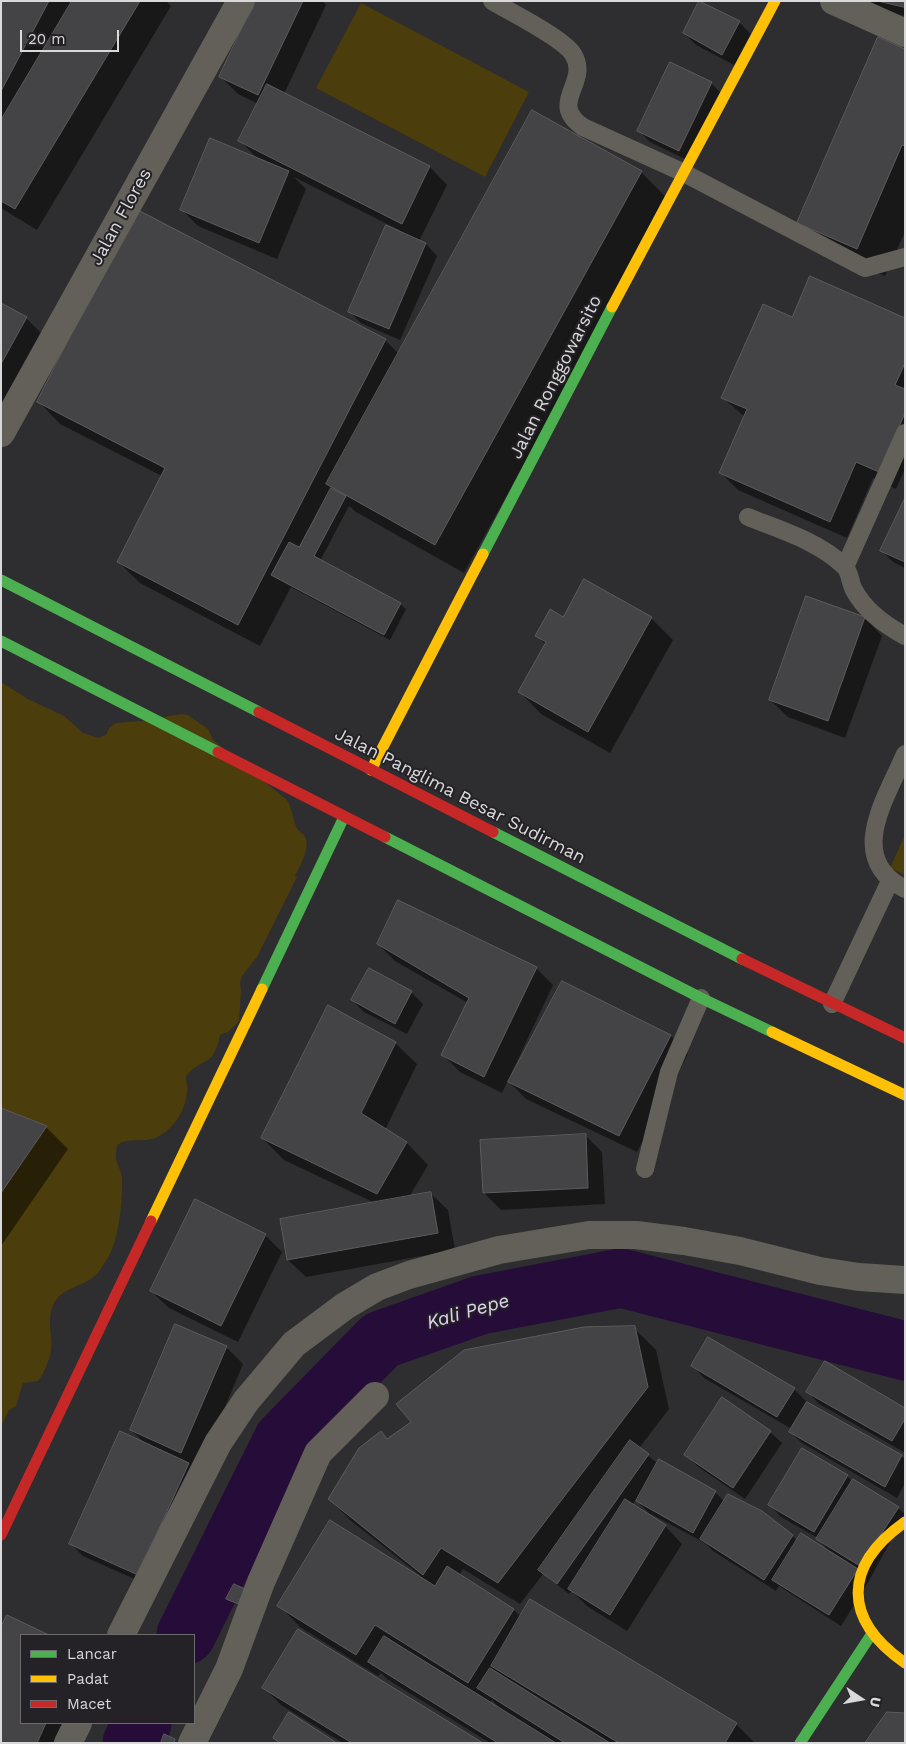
<!DOCTYPE html>
<style>
body{margin:0}
#map{position:relative;width:906px;height:1744px;overflow:hidden;background:#2e2d2f;font-family:"Work Sans",sans-serif}
canvas{display:block}
.frame{position:absolute;inset:0;border:2px solid #d9d8da;pointer-events:none}
.legend{position:absolute;left:20px;top:1634px;width:175px;height:90px;box-sizing:border-box;background:#242226;border:1px solid #6c6b6e;margin:0;padding:6px 9px;list-style:none;font-size:15px;color:#d9d8da}
.legend li{display:flex;align-items:center;gap:10px;height:25px}
.legend b{width:25px;border:1px solid #6c6b6e}
.north{position:absolute;left:836px;top:1674px;width:50px;height:50px;-webkit-text-stroke:4px #242226;paint-order:stroke;rotate:102deg;font-size:14px;font-weight:700;line-height:20px;text-align:center;color:#d9d8da}
.north::after{content:'';display:block;margin:auto;width:18px;height:22px;background:#d9d8da;clip-path:polygon(50% 0,100% 100%,50% 72%,0 100%)}
.scale{position:absolute;left:20px;top:30px;width:99px;height:22px;box-sizing:border-box;border:2px solid #d9d8da;border-top:0;padding-left:6px;font-size:15px;line-height:18px;white-space:nowrap;color:#d9d8da;-webkit-text-stroke:4px #242226;paint-order:stroke}
</style>
<div id="map">
<canvas width="906" height="1744"></canvas>
<div class="frame"></div>
<ul class="legend">
<li><b style="height:6px;background:#4caf50"></b>Lancar</li>
<li><b style="height:6px;background:#ffc107"></b>Padat</li>
<li><b style="height:6px;background:#c62828"></b>Macet</li>
</ul>
<div class="north">U</div>
<div class="scale">20 m</div>
</div>
<script>
const g = document.querySelector('canvas').getContext('2d');
g.lineJoin = 'round';
function fill(path, color) {
  g.fillStyle = color;
  g.fill(path, 'evenodd');
}
function strokePath(path, color, width, dash) {
  g.strokeStyle = color;
  g.lineWidth = width;
  g.lineCap = dash ? 'butt' : 'round';
  g.setLineDash(dash || []);
  g.stroke(path);
}
function write(font, color, halo, rows, align = 'center') {
  g.font = font + ' "Work Sans",sans-serif';
  g.lineWidth = 4;
  g.setLineDash([]);
  g.textBaseline = 'middle';
  g.strokeStyle = halo;
  g.fillStyle = color;
  for (const [text, x, y, turn = 0] of rows) {
    g.save();
    g.translate(x, y);
    g.rotate((+turn || 0) * Math.PI / 180);
    g.textAlign = isNaN(turn) ? turn : align;
    if (halo) g.strokeText(text, 0, 0);
    g.fillText(text, 0, 0);
    g.restore();
  }
}
const green = new Path2D(`
 M361,3L529,92L485,177L316,88Z
 M1,682L28,699L64,716L83,733L98,738L106,735L109,728L116,723L141,721L181,714L188,715L208,729L213,740L287,800C293,810 293,822 298,830C299,832 302,833 304,835C312,846 300,866 295,876L297,877L257,957L242,976L240,983L241,990L239,1021L228,1032L220,1035C213,1069 204,1055 186,1076C186,1081 188,1087 187,1092C186,1112 169,1137 147,1140C136,1141 127,1138 117,1145C113,1165 121,1165 122,1178C123,1198 119,1238 109,1256C105,1262 101,1270 96,1275C82,1288 59,1287 52,1308C47,1323 53,1336 51,1350C50,1360 44,1373 38,1381L23,1383L16,1406L9,1410L1,1427V1193L47,1126L1,1108Z
 M905,835V875L890,868Z`);
const shadow = new Path2D(`
 M1,1H166L171,6L37,230L1,208Z
 M257,1H323L326,5L284,94L430,167L447,185L419,241L426,244L437,256L400,340L361,323L349,311L399,230L294,177L306,189L277,259L198,226L181,209L258,159L240,141L258,104L238,94L221,77Z
 M853,1H905V16L857,5Z
 M739,22L751,34L734,65L696,45L684,33Z
 M905,50V232L885,276L826,251L798,222Z
 M711,83L723,95L691,162L650,142L638,130Z
 M641,172L669,200L464,573L356,512L349,506L320,561L400,604L406,609L390,640L291,587L260,646L140,583L118,562L162,476L60,424L39,402L385,340L399,354Z
 M1,304L26,318L43,335L1,413Z
 M793,319H905V469L896,489L873,478L847,538L738,490L721,473L745,417L723,398Z
 M905,500V568L893,562L882,551Z
 M807,597L865,618L882,636L845,738L788,717L770,700Z
 M564,618H651L673,640L610,753L541,714L520,692L546,645L537,636Z
 M378,944L536,968L553,985L502,1093L460,1072L443,1055L468,1003L395,961Z
 M370,970L411,992L423,1004L407,1034L364,1012L352,1000Z
 M562,983L671,1036L688,1054L637,1152L526,1099L509,1082Z
 M395,1043L417,1064L385,1130L407,1143L428,1165L409,1197L430,1193L448,1210L455,1250L306,1277L288,1260L281,1220L375,1203L284,1160L262,1138Z
 M1,1109L46,1127L68,1149L1,1246Z
 M585,1135L602,1152L605,1204L501,1210L484,1193Z
 M265,1235L282,1252L238,1342L169,1308L151,1291Z
 M634,1328L656,1350L669,1409L639,1448L658,1464L715,1492L725,1502L792,1535L797,1541L830,1553L818,1538L781,1517L770,1505L847,1476L853,1482L898,1508L905,1514L869,1581L841,1626L779,1586L776,1591L713,1551L705,1543L649,1513L636,1500L632,1505L665,1526L682,1544L627,1631L587,1606L572,1591L569,1594L543,1574L520,1604L463,1569L459,1575L514,1610L521,1617L736,1724L755,1743H490L387,1679L381,1673L378,1676L300,1627L279,1605L421,1576L351,1521L329,1499L381,1432L388,1440ZM492,1700L498,1707V1708L490,1703Z
 M226,1347L243,1364L150,1586L83,1556L71,1544L145,1443L131,1430Z
 M693,1366L794,1389L806,1401L790,1428L704,1378Z
 M808,1392L905,1409L904,1452L819,1404Z
 M770,1432L782,1443L745,1499L697,1466L686,1454Z
 M790,1432L901,1456L905,1459V1483L897,1498L802,1443Z
 M234,1585L243,1609L228,1599Z
 M7,1617L46,1635H21V1723H78L69,1743H1Z
 M264,1688L481,1743H343L281,1705Z`);
const river = new Path2D(`
 M186,1635L283,1440L381,1340L480,1305L621,1278L905,1351
 M132,1743L142,1723`);
const building = new Path2D(`
 M1,1H49L1,91Z
 M72,1H140L15,209L1,201V120Z
 M255,1H303L258,95L219,77Z
 M699,1L740,21L722,55L683,33Z
 M878,1H905V7Z
 M878,37L905,49V146L902,145L857,249L797,223Z
 M670,62L712,82L679,151L637,131Z
 M267,84L430,166L402,224L238,141Z
 M532,110L642,171L435,545L326,484Z
 M210,138L289,171L259,243L180,210Z
 M136,209L386,339L238,625L117,562L165,468L37,402Z
 M386,225L426,243L389,329L348,312Z
 M810,276L905,318V363L895,385L905,389V413L879,472L856,462L830,522L719,473L747,409L721,398L763,304L792,317Z
 M1,303L27,317L1,364Z
 M331,488L346,496L314,556L401,603L384,635L271,575L289,542L299,547Z
 M905,498V562L880,551Z
 M584,579L652,617L588,732L518,692L546,642L535,636L550,609L563,617Z
 M806,596L865,617L828,721L769,700Z
 M398,900L537,967L484,1077L441,1055L469,998L377,944Z
 M369,968L412,991L395,1024L351,1000Z
 M562,981L671,1035L619,1136L508,1082Z
 M328,1005L396,1042L361,1113L407,1142L377,1194L261,1138Z
 M1,1108L47,1126L1,1193Z
 M586,1134L588,1188L483,1193L480,1140Z
 M431,1192L438,1233L287,1260L280,1219Z
 M195,1199L266,1234L221,1326L150,1291Z
 M175,1324L227,1346L181,1453L130,1430Z
 M635,1326L648,1387L498,1583L441,1548L423,1575L328,1499L359,1448L381,1431L387,1439L411,1422L396,1404L464,1350L584,1327Z
 M708,1337L795,1388L777,1417L691,1366Z
 M825,1361L905,1408V1419L892,1441L806,1392Z
 M722,1397L771,1431L733,1488L684,1455Z
 M807,1402L902,1455L885,1487L789,1432Z
 M120,1431L189,1463L138,1575L69,1544Z
 M630,1440L649,1454L557,1584L538,1570Z
 M802,1448L848,1475L814,1532L768,1505Z
 M659,1459L716,1491L693,1533L636,1501Z
 M853,1479L899,1507L860,1566L816,1539Z
 M728,1494L762,1511L793,1535L764,1580L700,1539Z
 M625,1499L666,1525L610,1615L568,1589Z
 M330,1520L435,1586L447,1566L514,1609L468,1683L375,1625L356,1655L277,1606Z
 M801,1533L858,1569L829,1615L772,1580Z
 M234,1584L245,1589L238,1604L226,1599Z
 M530,1599L737,1723L725,1743H619L491,1666Z
 M7,1615L49,1635H21V1723H46L37,1743H1V1627Z
 M298,1629L483,1743H352L262,1688Z
 M384,1636L556,1743H498L368,1662Z
 M490,1668L610,1743H565L477,1688Z
 M289,1712L337,1743H280L273,1738Z
 M887,1712L905,1713V1743H865Z
 M164,1734L175,1739L174,1743H161Z`);
const lane = new Path2D(`
 M492,1C510,12 563,38 573,54C591,83 547,102 583,127L682,172L865,268L905,257
 M748,517C780,530 818,541 844,566C850,571 850,583 854,590C865,611 885,625 905,636
 M845,567L905,433
 M905,754C886,799 845,858 905,889
 M832,1004L890,881
 M645,1169L669,1072L701,998`);
const street = new Path2D(`
 M834,1L905,33
 M1,433L241,1
 M121,1635L218,1443L246,1401L294,1344L345,1306L377,1287L409,1275L499,1250L589,1235H636L684,1241L740,1251L820,1271L859,1277L905,1280
 M68,1743L78,1723
 M192,1743L229,1669L261,1582L318,1453L375,1396`);
const fast = new Path2D(`
 M483,554L612,307
 M1,580L259,712
 M1,641L218,752
 M493,832L742,959
 M385,837L701,998L772,1032
 M262,989L344,817
 M800,1743L871,1635`);
const slow = new Path2D(`
 M612,307L775,1
 M371,770L483,554
 M772,1032L905,1095
 M151,1221L262,989
 M905,1522C843,1566 842,1619 905,1663`);
const jam = new Path2D(`
 M259,712L493,832
 M218,752L385,837
 M742,959L905,1038
 M1,1535L151,1221`);
const streetNames = [
 ["Jalan Flores",121,217,-61],
 ["Jalan Ronggowarsito",556,377,-63],
 ["Jalan Panglima Besar Sudirman",460,796,27]
];
const waterNames = [
 ["Kali Pepe",468,1312,-16]
];
fill(green, '#4b3d0c');
fill(shadow, '#0007');
strokePath(river, '#250c39', 59);
fill(building, '#444345');
strokePath(building, '#5c5b5d', 1);
strokePath(lane, '#636059', 18);
strokePath(street, '#636059', 28);
strokePath(fast, '#4caf50', 11);
strokePath(slow, '#ffc107', 11);
strokePath(jam, '#c62828', 11);
write('18px', '#d9d8da', '#242226', streetNames);
write('italic 19px', '#e1d3f4', '#242226', waterNames);
</script>
